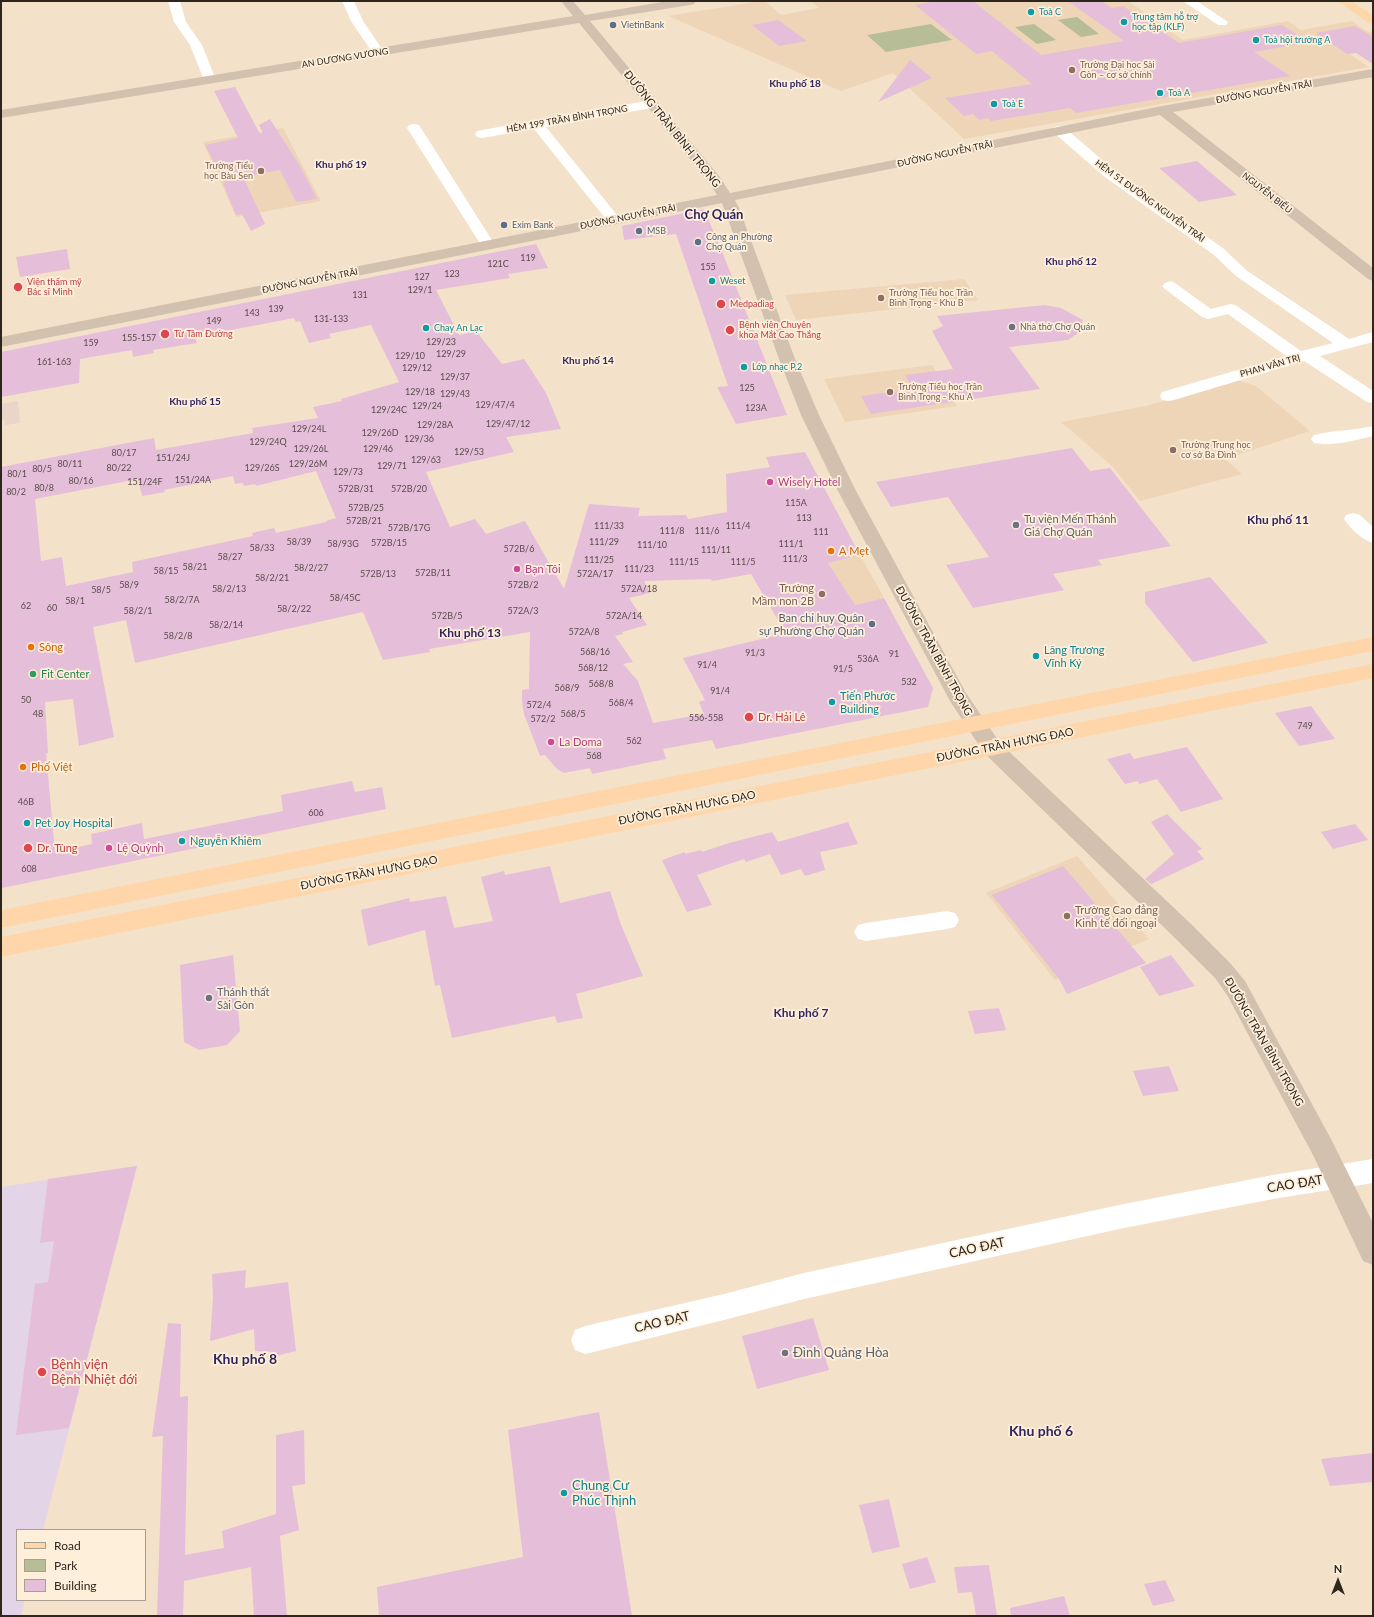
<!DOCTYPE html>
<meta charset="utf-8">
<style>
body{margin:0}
#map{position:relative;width:1374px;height:1617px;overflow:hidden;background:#f4e1c9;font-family:Lato,sans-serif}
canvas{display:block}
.frame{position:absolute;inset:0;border:2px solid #2d261d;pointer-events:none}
.legend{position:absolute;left:16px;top:1529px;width:130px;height:72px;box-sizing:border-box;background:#feefdb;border:1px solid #aa9f8f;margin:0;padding:5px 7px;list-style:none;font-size:12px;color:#2d261d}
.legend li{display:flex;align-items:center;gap:8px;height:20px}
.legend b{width:20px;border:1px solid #aa9f8f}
.north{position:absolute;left:1318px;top:1561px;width:40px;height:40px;-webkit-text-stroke:3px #feefdb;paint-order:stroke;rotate:0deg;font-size:11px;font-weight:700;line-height:16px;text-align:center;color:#2d261d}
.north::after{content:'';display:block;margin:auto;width:14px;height:18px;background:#2d261d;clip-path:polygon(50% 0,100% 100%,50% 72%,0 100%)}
</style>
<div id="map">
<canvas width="1374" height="1617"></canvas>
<div class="frame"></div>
<ul class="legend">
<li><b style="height:5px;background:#ffd6aa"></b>Road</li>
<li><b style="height:11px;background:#b7bd96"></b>Park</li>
<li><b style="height:11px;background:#e5bed9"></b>Building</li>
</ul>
<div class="north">N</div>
</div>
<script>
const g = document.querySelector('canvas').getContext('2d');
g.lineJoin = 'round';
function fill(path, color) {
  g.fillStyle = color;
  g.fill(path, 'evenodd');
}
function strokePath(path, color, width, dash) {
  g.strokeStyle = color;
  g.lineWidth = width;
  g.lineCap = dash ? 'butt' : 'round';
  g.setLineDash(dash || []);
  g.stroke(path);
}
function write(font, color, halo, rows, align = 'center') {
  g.font = font + ' Lato,sans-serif';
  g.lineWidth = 3.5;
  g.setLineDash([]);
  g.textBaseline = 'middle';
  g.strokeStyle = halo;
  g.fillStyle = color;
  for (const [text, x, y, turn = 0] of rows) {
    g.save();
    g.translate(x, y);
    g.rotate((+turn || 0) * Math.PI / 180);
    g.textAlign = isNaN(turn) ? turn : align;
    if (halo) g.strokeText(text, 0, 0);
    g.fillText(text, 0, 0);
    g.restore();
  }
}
const commercial = new Path2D(`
 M18,401L20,423L5,425L4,420H1V404Z`);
const built = new Path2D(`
 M762,1H765L781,15L819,8L810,1H1128L1183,40L1288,21L1301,30L1352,21L1368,32L1373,31V50L1350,54L1368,67L964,139L893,73L841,91L668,16Z
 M283,128L321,201L236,217L203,142Z
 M964,279L978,300L796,320L785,295Z
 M932,365L957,406L845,422L824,379Z
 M1238,380L1256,386L1310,431L1225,459L1242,474L1140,501L1113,467L1061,422L1146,406Z
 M860,555L884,598L854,605L785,633L754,579Z
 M1077,856L1149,939L1055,980L986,893Z`);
const medical = new Path2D(`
 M137,1166L43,1530H17V1600H25L21,1616H1V1187Z`);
const green = new Path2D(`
 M1077,17L1099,34L1081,37L1058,20Z
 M931,24L952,40L886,52L867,35Z
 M1034,24L1056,40L1037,44L1015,27Z`);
const building = new Path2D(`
 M937,1H973L1041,55L1124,41L1068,1H1102L1112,8L1123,6L1179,43L1282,25L1309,42L1254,52L1290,76L1076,113L1070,108L991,121L988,118L979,120L973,114L964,116L945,98L1032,84L992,51L976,54L915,5Z
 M778,20L807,41L779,46L752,25Z
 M1355,26L1373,37V64L1356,53L1347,54L1316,33Z
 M910,60L932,78L878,102Z
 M235,87L260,134L263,133L259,125L270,119L300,166L317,199L296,202L280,170L243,177L265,224L251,231L242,214L236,215L223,183H225L205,145L238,138L214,91Z
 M1197,161L1237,195L1199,202L1159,168Z
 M704,209L723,254L787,415L736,424L717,387L728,386L676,234L624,240L622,226Z
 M536,244L548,268L508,274L510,278L436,290L459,335L476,331L502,364L524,359L546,393L561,429L506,437L514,452L426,472L450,527L475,519L486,534L525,521L564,589L589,504L640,508L638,516L686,515L688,519L727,512L726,474L770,467L766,457L805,452L860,555L828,563L855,605L884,598L933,688L928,707L716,749L712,740L663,749L666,759L592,774L590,768L564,773L557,769L545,755L540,756L524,714L522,702V690L529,689L530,632L429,649L430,652L383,660L363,612L135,663L126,620L93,627L114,737L79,746L73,699L45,702L48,753H46L55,852L92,844L91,834L142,823L144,839L283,811L281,795L352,781L355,792L382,787L386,809L2,888L1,467L154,438L156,450L253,433L252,428L318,418L313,407L342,401L341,399L399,382L371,325L329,334L331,338L309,343L300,321L296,322L294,318L195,337L197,343L153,350L154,353L133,357L132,350L80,359L79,383L1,397V352ZM316,471L336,518L326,521V522L276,533L274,528L252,533L253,536L132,562L133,572L66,586L62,557L41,561L35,499L138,479L142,496L165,492L164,490L233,476L235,484L243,483L244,486L255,484L256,486ZM751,574L786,633L683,658L705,700L699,702L704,714L653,723L638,681L623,664L633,662L615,636L623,634L622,632L647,625L629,598L650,593L644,581L711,579L712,581Z
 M67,249L70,269L20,277L16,257Z
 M1045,305L1061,308L1083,320L1078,333L1068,340L1009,347L1040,389L871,414L861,396L913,389L905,375L953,369L932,331L943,326L937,316Z
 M1072,448L1090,471L1110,468L1171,546L1098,560L1102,565L1053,574L1064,590L973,608L946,565L989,557L948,497L891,507L876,482Z
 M1210,577L1268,643L1193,662L1145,603V592Z
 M1311,706L1335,739L1299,746L1275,713Z
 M1187,747L1223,799L1181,812L1157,779L1139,784L1138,781L1125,784L1107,759L1130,753L1134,759Z
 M1167,814L1202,849L1197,851L1204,859L1151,884L1145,879L1174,854L1151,822Z
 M848,822L858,844L820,852L825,870L805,876L801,869L781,875L770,854L746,862L744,859L697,875L712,905L687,912L662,860L685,852V854L701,850L702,852L729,843L772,832L778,842Z
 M1355,824L1368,840L1333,849L1321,832Z
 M550,866L560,903L610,891L621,925L643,976L576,994L583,1018L557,1023L555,1016L452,1038L440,985L435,986L425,930L368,946L361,910L409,898L410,902L446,896L454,928L493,921L481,877L504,871L505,875Z
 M1063,866L1146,963L1067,994L1059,979L992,895Z
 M233,955L240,1031L227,1045L199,1050L184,1042L180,965Z
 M1171,955L1195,986L1159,996L1140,967Z
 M999,1008L1006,1030L975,1034L968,1011Z
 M1169,1066L1179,1091L1143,1096L1133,1071Z
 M137,1166L69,1428L16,1435L35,1284L48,1282L54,1241L40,1243L48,1179Z
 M246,1270L245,1288L288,1282L296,1351L276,1356V1352L255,1351L254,1329L210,1341L213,1298L212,1274Z
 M813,1318L829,1370L757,1389L742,1336Z
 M168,1323L181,1324L180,1397L188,1396L185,1555L224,1548L222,1531L276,1514V1435L304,1430L305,1484L292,1486L299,1530L280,1536L287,1616H254L251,1567L184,1581L183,1616H157L163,1436L152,1437Z
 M599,1412L632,1616H379L377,1587L523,1557L508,1430Z
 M1373,1453V1482L1330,1486L1321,1459Z
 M889,1499L900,1547L872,1553L859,1505Z
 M927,1557L936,1582L910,1589L902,1564Z
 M989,1565L997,1616H976L972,1592L958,1593L954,1567Z
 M1165,1580L1175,1601L1153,1606L1144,1584Z
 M1064,1596L1070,1616H1011L1010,1608Z`);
const street = new Path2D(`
 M168,1H180L186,22L202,45L216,80L215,83H205L204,80L190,45L174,22Z
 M342,1H354L363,21L384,52L382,55H374L351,21Z
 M1183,1H1197L1228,22L1226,25H1218Z
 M652,100L657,101L659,104L657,107L546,127L621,220L619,223L614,224L609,223L534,129L482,138L477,137L475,134L477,131L482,130Z
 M414,124L419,125L421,128L495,245L493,248L488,249L483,248L481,245L407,128L409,125Z
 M1059,126L1064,127L1115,171L1224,249L1246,270L1349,339L1373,332V342L1320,356L1373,391V403L1367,402L1304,361L1174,400L1168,401L1162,400L1160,396L1162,392L1286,356L1228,314L1208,319L1202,317L1165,289L1162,286L1165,283L1170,281L1175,283L1211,309L1231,304L1237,306L1301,351L1333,343L1236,276L1214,255L1105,177L1054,133L1052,130L1054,127Z
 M1373,426V436C1357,440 1330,447 1314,443L1311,439L1314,435C1333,430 1353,431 1373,426Z
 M1353,513L1360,515L1373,527V543C1362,540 1350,528 1344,519L1346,515Z
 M947,911L955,913L959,920L955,927L947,929L866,941L858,939L854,932L858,925L866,923Z
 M1373,1159V1183L1273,1199L1119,1229L804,1299L724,1320L585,1354L575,1350L571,1340L575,1330L585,1326L724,1294L804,1273L1119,1205L1273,1175Z`);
const secondary = new Path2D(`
 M561,1H573L585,15L668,1H696L694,4L690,5L590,21L719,176L730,193L1162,106L1373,69V77L1173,112L1373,268V281L1368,279L1160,115L735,200L739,208L795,359L819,415L856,491L966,693L1000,743L1191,924L1231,964L1245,981L1331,1139L1373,1223V1265L1363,1261L1313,1155L1227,995L1215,978L1175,938L984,753L950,701L838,491L801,415L779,359L722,203L1,347V337L717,195L708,181L579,23L1,118V110L573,16Z`);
const primary = new Path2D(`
 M1337,1H1351L1373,15V24L1369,23Z
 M1373,637V651L1,928V910Z
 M1373,664V678L1,957V937Z`);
const markers = [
 [1031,12,4,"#0f9aa8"],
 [1124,22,4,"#0f9aa8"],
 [613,25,4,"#5c6f8a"],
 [1256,40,4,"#0f9aa8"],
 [1072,70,4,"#8d6e63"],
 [1160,93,4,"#0f9aa8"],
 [994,104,4,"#0f9aa8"],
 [261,171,4,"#8d6e63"],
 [504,225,4,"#5c6f8a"],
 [639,231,4,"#5c6f8a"],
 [698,242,4,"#5c6f8a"],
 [712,281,4,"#0f9aa8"],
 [18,287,5,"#e0444e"],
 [881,298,4,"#8d6e63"],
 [721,304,5,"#e0444e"],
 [1012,327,4,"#6b7280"],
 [426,328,4,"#0f9aa8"],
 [730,330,5,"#e0444e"],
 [165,334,5,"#e0444e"],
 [744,367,4,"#0f9aa8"],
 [890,392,4,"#8d6e63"],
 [1173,450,4,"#8d6e63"],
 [770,482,4,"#d1479c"],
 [1016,525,4,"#6b7280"],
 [831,551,4,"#e8710a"],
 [517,569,4,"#d1479c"],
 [822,594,4,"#8d6e63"],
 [872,624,4,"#5c6f8a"],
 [31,647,4,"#e8710a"],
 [1036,656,4,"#0f9aa8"],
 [33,674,4,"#2e9e5b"],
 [832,702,4,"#0f9aa8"],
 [749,717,5,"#e0444e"],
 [551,742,4,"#d1479c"],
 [23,767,4,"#e8710a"],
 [27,823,4,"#0f9aa8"],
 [182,841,4,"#0f9aa8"],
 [28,848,5,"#e0444e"],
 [109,848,4,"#d1479c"],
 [1067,916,4,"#8d6e63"],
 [209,998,4,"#6b7280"],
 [785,1353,4,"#6b7280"],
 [42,1372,5,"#e0444e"],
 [564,1493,4,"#0f9aa8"]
];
const farCulturenames = [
 ["Toà C",1039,12],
 ["Trung tâm hỗ trợ",1132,17],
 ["học tập (KLF)",1132,27],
 ["Toà hội trường A",1264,40],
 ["Toà A",1168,93],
 ["Toà E",1002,104],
 ["Weset",720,281],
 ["Chay An Lạc",434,328],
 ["Lớp nhạc P.2",752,367]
];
const farServicenames = [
 ["VietinBank",621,25],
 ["Exim Bank",512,225],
 ["MSB",647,231],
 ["Công an Phường",706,237],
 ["Chợ Quán",706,247]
];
const farStreetnames = [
 ["AN DƯƠNG VƯƠNG",345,58,-9],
 ["ĐƯỜNG NGUYỄN TRÃI",1264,92,-10],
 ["HẺM 199 TRẦN BÌNH TRỌNG",567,119,-10],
 ["ĐƯỜNG NGUYỄN TRÃI",945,154,-12],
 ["NGUYỄN BIỂU",1267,193,38],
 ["HẺM 51 ĐƯỜNG NGUYỄN TRÃI",1150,201,36],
 ["ĐƯỜNG NGUYỄN TRÃI",628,217,-11],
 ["ĐƯỜNG NGUYỄN TRÃI",310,281,-11],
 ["PHAN VĂN TRỊ",1270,366,-16]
];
const farEducationnames = [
 ["Trường Đại học Sài",1080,65],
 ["Gòn – cơ sở chính",1080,75],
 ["Trường Tiểu",253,166,"right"],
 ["học Bàu Sen",253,176,"right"],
 ["Trường Tiểu học Trần",889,293],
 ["Bình Trọng - Khu B",889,303],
 ["Trường Tiểu học Trần",898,387],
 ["Bình Trọng - Khu A",898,397],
 ["Trường Trung học",1181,445],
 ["cơ sở Ba Đình",1181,455]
];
const numberNames = [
 ["119",528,258],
 ["121C",498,264],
 ["155",708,267],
 ["123",452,274],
 ["127",422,277],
 ["129/1",420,290],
 ["131",360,295],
 ["139",276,309],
 ["143",252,313],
 ["131-133",331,319],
 ["149",214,321],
 ["155-157",139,338],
 ["129/23",441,342],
 ["159",91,343],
 ["129/29",451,354],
 ["129/10",410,356],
 ["161-163",54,362],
 ["129/12",417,368],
 ["129/37",455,377],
 ["125",747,388],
 ["129/18",420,392],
 ["129/43",455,394],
 ["129/47/4",495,405],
 ["129/24",427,406],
 ["123A",756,408],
 ["129/24C",389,410],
 ["129/47/12",508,424],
 ["129/28A",435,425],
 ["129/24L",309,429],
 ["129/26D",380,433],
 ["129/36",419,439],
 ["129/24Q",268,442],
 ["129/26L",311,449],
 ["129/46",378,449],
 ["129/53",469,452],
 ["80/17",124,453],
 ["151/24J",173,458],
 ["129/63",426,460],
 ["80/11",70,464],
 ["129/26M",308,464],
 ["129/71",392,466],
 ["80/22",119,468],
 ["129/26S",262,468],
 ["80/5",42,469],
 ["129/73",348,472],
 ["80/1",17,474],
 ["151/24A",193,480],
 ["80/16",81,481],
 ["151/24F",145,482],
 ["80/8",44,488],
 ["572B/31",356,489],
 ["572B/20",409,489],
 ["80/2",16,492],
 ["115A",796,503],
 ["572B/25",366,508],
 ["113",804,518],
 ["572B/21",364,521],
 ["111/33",609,526],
 ["111/4",738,526],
 ["572B/17G",409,528],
 ["111/8",672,531],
 ["111/6",707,531],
 ["111",821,532],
 ["58/39",299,542],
 ["111/29",604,542],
 ["572B/15",389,543],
 ["58/93G",343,544],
 ["111/1",791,544],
 ["111/10",652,545],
 ["58/33",262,548],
 ["572B/6",519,549],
 ["111/11",716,550],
 ["58/27",230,557],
 ["111/3",795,559],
 ["111/25",599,560],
 ["111/15",684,562],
 ["111/5",743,562],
 ["58/21",195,567],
 ["58/2/27",311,568],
 ["111/23",639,569],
 ["58/15",166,571],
 ["572B/11",433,573],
 ["572B/13",378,574],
 ["572A/17",595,574],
 ["58/2/21",272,578],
 ["58/9",129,585],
 ["572B/2",523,585],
 ["58/2/13",229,589],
 ["572A/18",639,589],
 ["58/5",101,590],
 ["58/45C",345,598],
 ["58/2/7A",182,600],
 ["58/1",75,601],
 ["62",26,606],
 ["60",52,608],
 ["58/2/22",294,609],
 ["58/2/1",138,611],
 ["572A/3",523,611],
 ["572B/5",447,616],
 ["572A/14",624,616],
 ["58/2/14",226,625],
 ["572A/8",584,632],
 ["58/2/8",178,636],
 ["568/16",595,652],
 ["91/3",755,653],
 ["91",894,654],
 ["536A",868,659],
 ["91/4",707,665],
 ["568/12",593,668],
 ["91/5",843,669],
 ["532",909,682],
 ["568/8",601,684],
 ["568/9",567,688],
 ["91/4",720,691],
 ["50",26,700],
 ["568/4",621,703],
 ["572/4",539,705],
 ["48",38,714],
 ["568/5",573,714],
 ["556-558",706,718],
 ["572/2",543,719],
 ["749",1305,726],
 ["562",634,741],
 ["568",594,756],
 ["46B",26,802],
 ["606",316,813],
 ["608",29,869]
];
const farHealthnames = [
 ["Viện thấm mỹ",27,282],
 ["Bác sĩ Minh",27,292],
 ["Medpadiag",730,304],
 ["Bệnh viện Chuyên",739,325],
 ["khoa Mắt Cao Thắng",739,335],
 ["Từ Tâm Đường",174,334]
];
const farWorshipnames = [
 ["Nhà thờ Chợ Quán",1020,327]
];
const farNeighbourhoodnames = [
 ["Khu phố 18",795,84],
 ["Khu phố 19",341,165],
 ["Khu phố 12",1071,262],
 ["Khu phố 14",588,361],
 ["Khu phố 15",195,402]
];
const streetNames = [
 ["ĐƯỜNG TRẦN BÌNH TRỌNG",672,129,51],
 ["ĐƯỜNG TRẦN BÌNH TRỌNG",934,651,61],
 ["ĐƯỜNG TRẦN HƯNG ĐẠO",1005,745,-11],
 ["ĐƯỜNG TRẦN HƯNG ĐẠO",687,808,-11],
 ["ĐƯỜNG TRẦN HƯNG ĐẠO",369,873,-11],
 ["ĐƯỜNG TRẦN BÌNH TRỌNG",1264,1042,60]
];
const hotelNames = [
 ["Wisely Hotel",778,482],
 ["Bạn Tôi",525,569],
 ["La Doma",559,742],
 ["Lệ Quỳnh",117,848]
];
const worshipNames = [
 ["Tu viện Mến Thánh",1024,519],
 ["Giá Chợ Quán",1024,532],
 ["Thánh thất",217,992],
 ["Sài Gòn",217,1005]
];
const foodNames = [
 ["A Mẹt",839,551],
 ["Sông",39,647],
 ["Phố Việt",31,767]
];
const educationNames = [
 ["Trường",814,588],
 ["Mầm non 2B",814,601],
 ["Trường Cao đẳng",1075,910,"left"],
 ["Kinh tế đối ngoại",1075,923,"left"]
];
const serviceNames = [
 ["Ban chỉ huy Quân",864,618],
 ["sự Phường Chợ Quán",864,631]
];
const cultureNames = [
 ["Lăng Trương",1044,650],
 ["Vĩnh Ký",1044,663],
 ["Tiến Phước",840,696],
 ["Building",840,709],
 ["Pet Joy Hospital",35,823],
 ["Nguyễn Khiêm",190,841]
];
const leisureNames = [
 ["Fit Center",41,674]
];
const healthNames = [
 ["Dr. Hải Lê",758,717],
 ["Dr. Tùng",37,848]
];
const neighbourhoodNames = [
 ["Khu phố 11",1278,520],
 ["Khu phố 13",470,633],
 ["Khu phố 7",801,1013]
];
const farDistrictnames = [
 ["Chợ Quán",714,215]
];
const nearStreetnames = [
 ["CAO ĐẠT",1295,1184,-9],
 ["CAO ĐẠT",977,1248,-12],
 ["CAO ĐẠT",662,1322,-13]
];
const nearWorshipnames = [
 ["Đình Quảng Hòa",793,1353]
];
const nearHealthnames = [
 ["Bệnh viện",51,1365],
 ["Bệnh Nhiệt đới",51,1380]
];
const nearCulturenames = [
 ["Chung Cư",572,1486],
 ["Phúc Thịnh",572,1501]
];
const nearNeighbourhoodnames = [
 ["Khu phố 8",245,1359],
 ["Khu phố 6",1041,1431]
];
fill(commercial, '#ebd5c8');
fill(built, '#eed5b8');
fill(medical, '#e3d4e7');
fill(green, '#b7bd96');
fill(building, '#e5bed9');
fill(street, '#fff');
fill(secondary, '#d2c1ae');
fill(primary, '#ffd6aa');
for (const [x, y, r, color] of markers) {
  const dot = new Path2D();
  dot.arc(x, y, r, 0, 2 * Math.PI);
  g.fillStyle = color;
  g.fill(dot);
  strokePath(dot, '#feefdb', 1.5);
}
write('9px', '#0d838f', '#feefdb', farCulturenames, 'left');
write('9px', '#4e5e75', '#feefdb', farServicenames, 'left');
write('9px', '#2d261d', '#feefdb', farStreetnames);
write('9px', '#785e54', '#feefdb', farEducationnames, 'left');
write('9px', '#5b4c4c', null, numberNames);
write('9px', '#be3a42', '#feefdb', farHealthnames, 'left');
write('9px', '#5b616d', '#feefdb', farWorshipnames, 'left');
write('bold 10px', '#32245e', '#feefdb', farNeighbourhoodnames);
write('11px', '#2d261d', '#feefdb', streetNames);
write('11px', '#b23c85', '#feefdb', hotelNames, 'left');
write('11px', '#5b616d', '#feefdb', worshipNames, 'left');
write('11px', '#c56008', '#feefdb', foodNames, 'left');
write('11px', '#785e54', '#feefdb', educationNames, 'right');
write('11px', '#4e5e75', '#feefdb', serviceNames, 'right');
write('11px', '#0d838f', '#feefdb', cultureNames, 'left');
write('11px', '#27864d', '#feefdb', leisureNames, 'left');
write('11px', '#be3a42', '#feefdb', healthNames, 'left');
write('bold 12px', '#32245e', '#feefdb', neighbourhoodNames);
write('bold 13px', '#32245e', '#feefdb', farDistrictnames);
write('13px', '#2d261d', '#feefdb', nearStreetnames);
write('13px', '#5b616d', '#feefdb', nearWorshipnames, 'left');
write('13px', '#be3a42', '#feefdb', nearHealthnames, 'left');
write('13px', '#0d838f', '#feefdb', nearCulturenames, 'left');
write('bold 14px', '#32245e', '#feefdb', nearNeighbourhoodnames);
</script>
